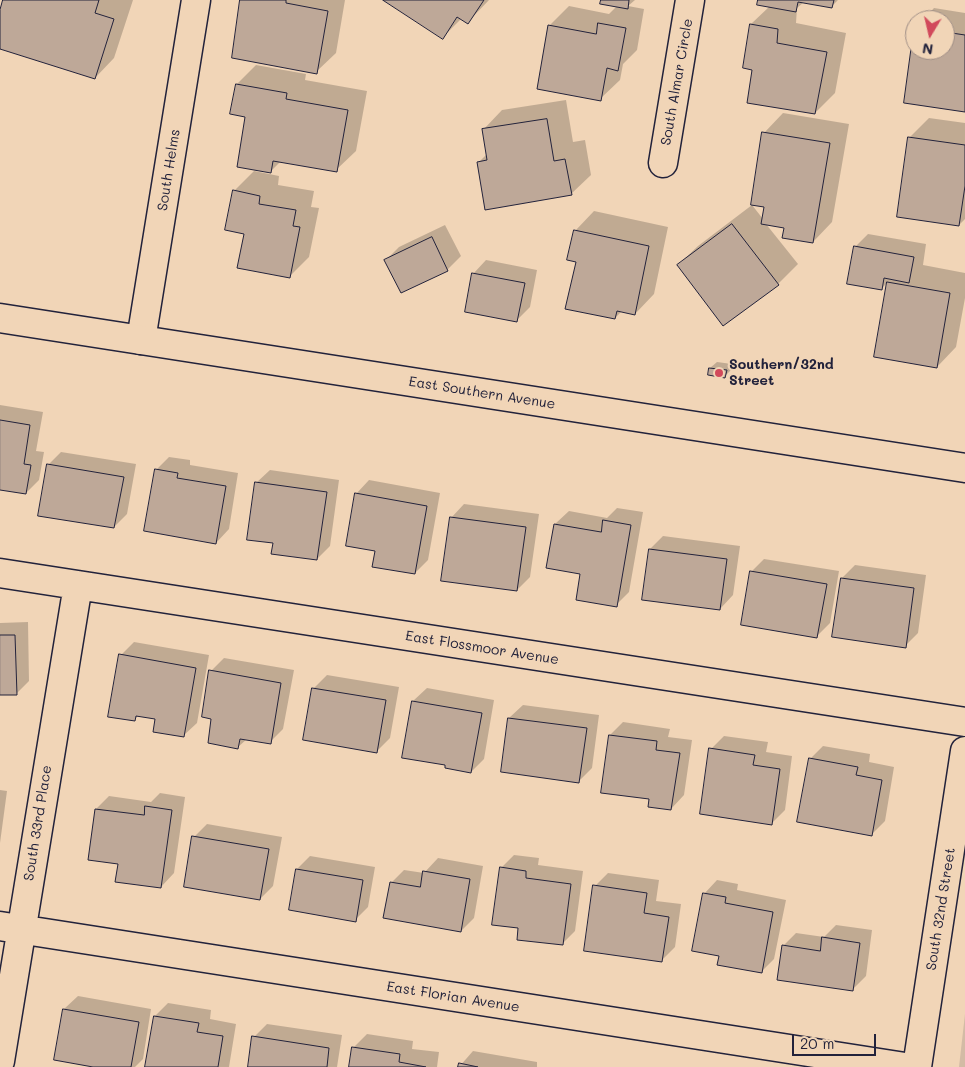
<!DOCTYPE html>
<style>
body{margin:0}
#map{position:relative;width:965px;height:1067px;overflow:hidden;background:#f1d5b7;font-family:Mali,sans-serif}
canvas{display:block}
.north{position:absolute;left:905px;top:10px;width:50px;height:50px;box-sizing:border-box;background:#f1d5b7;border:1px solid #9e8d85;border-radius:50%;rotate:189deg;font-size:14px;font-weight:700;line-height:20px;text-align:center;color:#22223b}
.north::after{content:'';display:block;margin:auto;width:18px;height:22px;background:#d1495b;clip-path:polygon(50% 0,100% 100%,50% 72%,0 100%)}
.scale{position:absolute;left:792px;top:1034px;width:84px;height:22px;box-sizing:border-box;border:2px solid #22223b;border-top:0;padding-left:6px;font-size:15px;line-height:18px;white-space:nowrap;color:#22223b;-webkit-text-stroke:4px #f1d5b7;paint-order:stroke}
</style>
<div id="map">
<canvas width="965" height="1067"></canvas>
<div class="north">N</div>
<div class="scale">20 m</div>
</div>
<script>
const g = document.querySelector('canvas').getContext('2d');
g.lineJoin = 'round';
function fill(path, color) {
  g.fillStyle = color;
  g.fill(path, 'evenodd');
}
function strokePath(path, color, width, dash) {
  g.strokeStyle = color;
  g.lineWidth = width;
  g.lineCap = dash ? 'butt' : 'round';
  g.setLineDash(dash || []);
  g.stroke(path);
}
function write(font, color, halo, rows, align = 'center') {
  g.font = font + ' Mali,sans-serif';
  g.lineWidth = 4.5;
  g.setLineDash([]);
  g.textBaseline = 'middle';
  g.strokeStyle = halo;
  g.fillStyle = color;
  for (const [text, x, y, turn = 0] of rows) {
    g.save();
    g.translate(x, y);
    g.rotate((+turn || 0) * Math.PI / 180);
    g.textAlign = isNaN(turn) ? turn : align;
    if (halo) g.strokeText(text, 0, 0);
    g.fillText(text, 0, 0);
    g.restore();
  }
}
const green = new Path2D(`
 M965,1014V1067H959Z`);
const shadow = new Path2D(`
 M4,0H133L114,58L95,78L0,48V14Z
 M241,0H345L336,53L316,72Z
 M386,0H489L468,22L462,18L443,37Z
 M602,0H635L628,6L644,9L637,50L623,64L620,80L600,99L549,26L569,6L609,14L617,6Z
 M759,0H838L832,6L804,2L797,8L796,23L846,33L835,93L815,113L753,69L751,24L770,6Z
 M934,8L965,13V111L906,102L915,28V50H945V20H923Z
 M256,65L306,74L305,80L367,91L356,151L336,170L281,161L270,172L237,84Z
 M566,100L573,142L585,140L591,175L571,194L479,162L487,154L483,130L502,110Z
 M783,113L849,124L832,222L813,242L785,227L766,224L798,264L778,284L724,325L678,265L698,246L752,205L763,219L765,206L764,133Z
 M929,118L965,123V219L959,225L909,138Z
 M254,171L279,176L278,185L314,191L311,207L319,208L309,257L290,276L245,233L234,191Z
 M594,211L668,227L654,294L635,314L622,311L615,318L577,261L575,231Z
 M445,225L461,256L447,270L401,292L386,260L399,247Z
 M868,234L926,244L923,265L965,273V298L956,347L937,367L876,356L888,282L882,288L855,247Z
 M486,260L537,270L530,307L517,320L473,274Z
 M717,362L732,364L731,370L725,376L709,374L710,368Z
 M0,405L43,412L36,451L44,452L39,480L26,493L0,489Z
 M61,452L136,464L127,514L114,527L48,465Z
 M169,457L190,460V465L238,473L229,529L216,543L156,470Z
 M270,470L339,480L330,546L317,559L274,542L256,483Z
 M369,480L440,493L428,560L415,573L356,494Z
 M464,504L539,514L530,577L517,590L451,518Z
 M617,508L643,512L629,592L616,605L582,573L555,524L569,511L607,518Z
 M663,536L740,546L733,595L720,609L650,549Z
 M764,559L839,571L830,623L817,636L751,572Z
 M855,565L926,575L918,633L905,646L842,578Z
 M28,622L29,681L16,694H0V623Z
 M134,642L209,655L197,723L183,736L157,718L139,715L134,720L121,655Z
 M224,658L294,670L283,729L270,742L247,739L238,747L213,718L211,671Z
 M327,675L399,687L390,738L377,751L314,688Z
 M427,688L494,700L484,759L471,772L447,764L413,701Z
 M523,705L599,715L592,768L579,781L509,718Z
 M623,722L670,729L668,737L692,740L684,795L671,809L650,798L610,735Z
 M724,736L768,742L766,752L792,756L785,810L771,824L711,749Z
 M823,746L870,754L869,762L894,767L885,821L872,834L810,759Z
 M0,790L7,791L0,843Z
 M160,793L185,797L174,873L161,887L119,863L96,809L109,796L151,802Z
 M207,824L282,837L273,886L260,899L194,837Z
 M514,855L539,858L538,865L583,871L575,931L562,944L519,927L501,868Z
 M310,856L375,867L368,907L355,920L297,869Z
 M438,858L483,866L474,918L461,931L391,883L404,870L424,873Z
 M608,873L659,880L656,901L681,904L675,947L662,960L595,886Z
 M717,880L738,884L737,890L786,900L774,959L761,972L704,894Z
 M836,925L872,930L866,976L852,990L783,946L796,933L824,937Z
 M78,996L151,1009L143,1059L135,1067H100L64,1009Z
 M168,1003L211,1010L210,1019L236,1024L229,1067H146L155,1016Z
 M267,1024L342,1035L337,1067H249L254,1037Z
 M367,1034L413,1041L412,1049L439,1052L437,1067H351L353,1048Z
 M473,1051L537,1062V1067H459Z`);
const building = new Path2D(`
 M3,0H99L95,13L114,19L95,79L0,49V10Z
 M240,0H286V3L328,11L317,74L232,58Z
 M383,0H484L468,24L457,17L443,39Z
 M601,0H629L628,9L600,4Z
 M758,0H834L832,8L798,2L796,12L757,5Z
 M598,23L626,28L618,71L607,68L601,101L537,89L548,25L596,34Z
 M750,24L778,29L777,43L827,52L815,114L747,103L752,70L743,68Z
 M914,27L915,50H945V32L965,35V112L904,103Z
 M236,84L287,93L286,99L348,110L337,172L273,161L271,173L237,167L245,117L230,114Z
 M547,119L554,161L565,159L572,195L485,210L477,162L487,160L482,129Z
 M762,132L830,143L813,243L782,238L784,228L761,224L764,207L751,205Z
 M908,137L965,145V186L959,226L897,217Z
 M233,190L260,196L259,204L296,210L293,226L300,227L290,278L237,268L244,234L225,230Z
 M732,224L779,285L723,326L677,265Z
 M574,230L649,246L635,315L617,311L615,319L565,309L576,262L567,260Z
 M432,237L448,271L401,293L384,260Z
 M854,246L914,257L909,283L884,278L882,290L847,284Z
 M472,273L525,283L517,322L465,312Z
 M887,282L950,293L937,368L874,357Z
 M709,368L727,370L725,378L708,375Z
 M0,420L30,425L24,464L31,465L26,494L0,490Z
 M47,464L124,477L114,528L38,516Z
 M155,469L178,473L177,478L226,486L216,544L144,531Z
 M255,482L327,492L317,560L271,554L273,543L247,540Z
 M355,493L427,506L415,574L372,567L375,551L346,546Z
 M450,517L526,527L517,591L441,581Z
 M603,520L631,525L617,607L576,600L580,574L546,568L554,524L601,532Z
 M649,549L727,559L720,610L642,600Z
 M750,571L827,584L817,638L741,625Z
 M841,578L914,588L906,648L832,637Z
 M0,635H15L17,695H0Z
 M119,654L196,668L184,737L153,732L155,719L136,716L135,721L108,717Z
 M209,670L281,683L271,744L240,739L238,749L208,743L211,719L202,717Z
 M312,688L386,700L377,753L303,740Z
 M412,701L482,713L471,773L445,768V765L402,758Z
 M508,718L587,728L579,783L501,772Z
 M609,735L657,741L656,750L680,753L671,810L648,807L649,799L601,793Z
 M709,748L755,755L753,765L780,769L772,825L700,814Z
 M809,758L858,767L856,775L882,780L872,836L797,822Z
 M145,806L172,810L161,888L115,882L118,864L88,860L95,809L144,815Z
 M192,836L269,849L260,900L184,887Z
 M500,867L526,871V878L571,884L563,945L517,940L518,928L492,925Z
 M296,869L363,880L356,922L289,910Z
 M423,871L470,879L461,932L383,918L390,882L420,887Z
 M593,885L647,893L644,913L669,917L662,962L584,951Z
 M703,893L726,897L725,903L773,912L762,973L717,965L719,956L692,951Z
 M822,937L860,943L853,991L777,980L782,945L820,951Z
 M63,1009L139,1022L131,1067H93L54,1060Z
 M154,1016L199,1023L197,1032L223,1036L218,1067H145Z
 M252,1036L329,1048L327,1067H248Z
 M352,1047L400,1054L399,1062L426,1067H349Z
 M459,1063L478,1067H458Z`);
const street = new Path2D(`
 M663,163L690,0
 M141,340L196,0
 M0,573L965,722
 M0,926L905,1067
 M0,1061L78,585`);
const secondary = new Path2D(`
 M0,318L965,468
 M917,1067L965,751`);
const markers = [
 [719,373,5,"#d1495b"]
];
const streetNames = [
 ["South Almar Circle",677,82,-80],
 ["South Helms",169,170,-81],
 ["East Southern Avenue",482,393,9],
 ["East Flossmoor Avenue",482,648,9],
 ["South 33rd Place",38,823,-81],
 ["South 32nd Street",941,909,-81],
 ["East Florian Avenue",453,997,9]
];
const poiNames = [
 ["Southern/32nd",729,365],
 ["Street",729,381]
];
fill(green, '#d3bba5');
fill(shadow, '#0003');
fill(building, '#bea898');
strokePath(building, '#22223b', 1);
strokePath(street, '#22223b', 31);
strokePath(secondary, '#22223b', 31);
strokePath(street, '#f1d5b7', 28);
strokePath(secondary, '#f1d5b7', 28);
for (const [x, y, r, color] of markers) {
  const dot = new Path2D();
  dot.arc(x, y, r, 0, 2 * Math.PI);
  g.fillStyle = color;
  g.fill(dot);
  strokePath(dot, '#f1d5b7', 2);
}
write('14px', '#22223b', '#f1d5b7', streetNames);
write('bold 14px', '#22223b', '#f1d5b7', poiNames, 'left');
</script>
